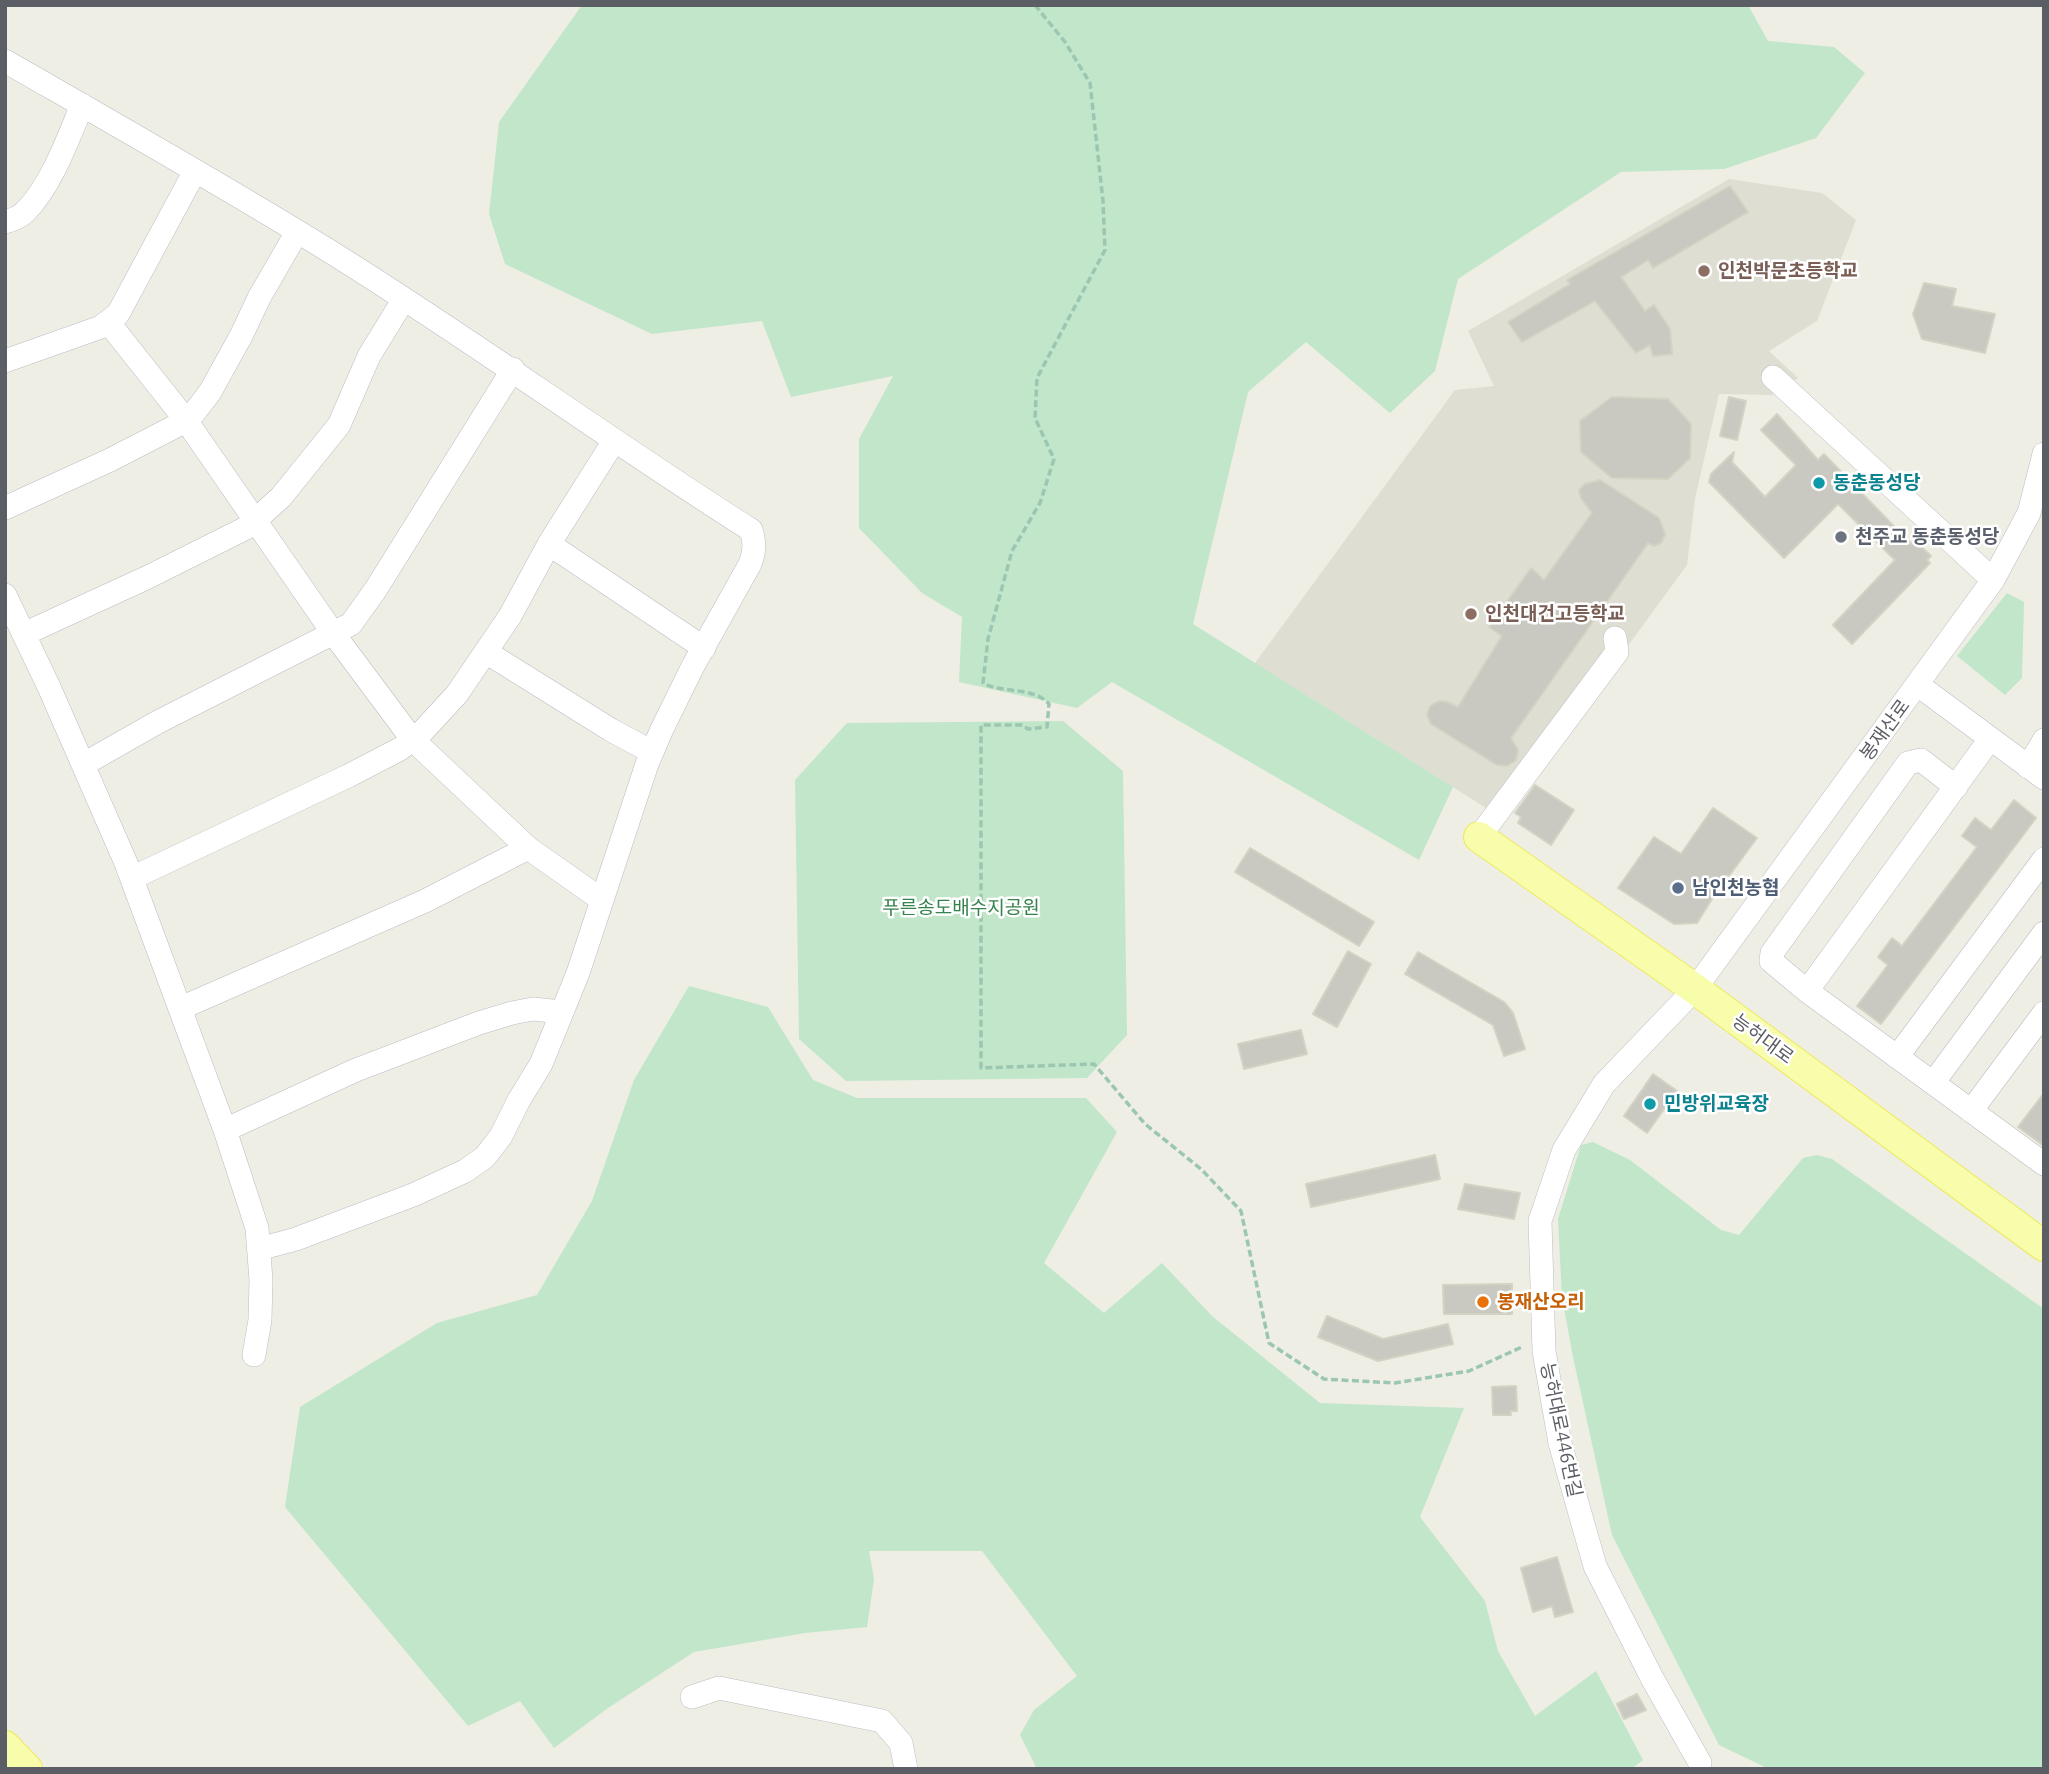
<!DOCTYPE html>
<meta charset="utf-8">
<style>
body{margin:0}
#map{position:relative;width:2049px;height:1774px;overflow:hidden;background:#eeeee4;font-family:Ubuntu,sans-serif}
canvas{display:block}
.frame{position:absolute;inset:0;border:7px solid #5c5e65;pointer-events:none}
</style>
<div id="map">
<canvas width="2049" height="1774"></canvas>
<div class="frame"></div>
</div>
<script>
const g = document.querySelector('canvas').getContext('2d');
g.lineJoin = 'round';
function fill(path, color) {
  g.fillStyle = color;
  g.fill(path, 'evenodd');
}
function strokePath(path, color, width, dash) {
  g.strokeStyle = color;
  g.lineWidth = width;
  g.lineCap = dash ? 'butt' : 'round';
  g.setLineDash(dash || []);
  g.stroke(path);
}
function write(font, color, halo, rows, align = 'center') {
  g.font = font + ' Ubuntu,"Noto Sans KR",sans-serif';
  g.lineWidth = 5;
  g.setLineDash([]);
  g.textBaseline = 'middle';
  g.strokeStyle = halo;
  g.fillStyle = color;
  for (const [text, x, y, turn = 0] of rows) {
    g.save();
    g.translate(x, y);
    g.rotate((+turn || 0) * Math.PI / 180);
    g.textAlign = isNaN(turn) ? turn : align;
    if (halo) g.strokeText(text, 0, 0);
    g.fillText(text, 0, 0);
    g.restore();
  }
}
const education = new Path2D(`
 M1729,179L1822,193L1856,220L1817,321L1769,351L1798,378L1772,395L1719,394L1695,499L1687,565L1502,818L1255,663L1455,390L1494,386L1468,331Z`);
const green = new Path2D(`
 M582,5H1748L1768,41L1834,47L1865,73L1816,138L1724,169L1621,172L1458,279L1435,371L1390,413L1306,342L1248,392L1193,624L1453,787L1419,860L1112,682L1077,708L959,682L962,617L922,593L859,528V439L893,376L791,397L762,321L652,334L505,264L489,214L499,122Z
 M2007,593L2024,602L2022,678L2005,695L1957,656Z
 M1063,721L1123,771L1127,1035L1087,1078L846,1081L799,1039L795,780L847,723Z
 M689,986L768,1007L813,1080L857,1098H1086L1117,1132L1044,1263L1104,1313L1162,1263L1212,1316L1320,1403L1464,1408L1420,1517L1485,1601L1498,1651L1535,1716L1596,1671L1643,1760L1631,1769H1037L1020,1735L1034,1710L1077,1676L982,1551H869L874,1579L867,1627L805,1633L694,1652L608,1708L554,1748L520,1701L468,1726L285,1507L300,1407L437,1323L537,1295L592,1201L634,1080Z
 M1593,1142L1630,1160L1721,1230L1739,1235L1803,1158L1817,1155L1832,1159L2044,1309V1769H1769L1719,1745L1612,1535L1573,1357L1562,1297L1558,1219L1581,1145Z`);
const building = new Path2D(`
 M1730,186L1748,212L1653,268L1648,260L1621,277L1645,311L1654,305L1670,329L1672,354L1653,356L1650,345L1636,353L1595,301L1522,342L1508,322L1570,284L1567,280Z
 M1924,283L1956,289L1952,306L1995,314L1985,353L1922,339L1913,314Z
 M1612,397L1668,399L1691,424L1690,458L1668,479L1612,478L1581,452L1580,421Z
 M1729,397L1746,401L1737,440L1720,436Z
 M1777,414L1818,460L1824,454L1911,544L1914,540L1931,556L1927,560L1930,563L1852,644L1833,625L1895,560L1838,504L1784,558L1709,482L1711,474L1734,452L1732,462L1765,497L1796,465L1761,430Z
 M1600,480L1659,518L1665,534L1661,543L1654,546L1648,543L1511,738L1518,750L1516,760L1507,766L1497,765L1431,724L1427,715L1430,706L1439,701L1447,702L1458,707L1502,636L1489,627L1531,568L1544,580L1592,513L1581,498L1579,490L1585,484Z
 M1535,785L1574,810L1551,845L1518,823L1521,817L1515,813Z
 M2014,800L2036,818L1881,1024L1857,1006L1888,965L1878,957L1892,938L1902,946L1977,847L1962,836L1975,818L1991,830Z
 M1713,808L1757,838L1729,876L1727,875L1697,923L1674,924L1618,888L1654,837L1681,854Z
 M1250,848L1374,922L1359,946L1235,872Z
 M1348,951L1371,964L1337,1027L1313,1014Z
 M1418,952L1504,1002L1513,1013L1525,1049L1504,1056L1493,1025L1405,974Z
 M1301,1030L1307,1054L1244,1069L1238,1044Z
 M1653,1074L1677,1091L1647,1133L1624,1116Z
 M2044,1093V1146L2018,1127Z
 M1435,1155L1440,1179L1311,1207L1306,1184Z
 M1465,1184L1520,1193L1514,1219L1458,1209Z
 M1512,1284V1314H1444L1443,1285Z
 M1327,1316L1383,1339L1448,1324L1453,1344L1378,1361L1318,1337Z
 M1516,1386L1517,1411H1510L1511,1415H1493L1492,1387Z
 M1557,1557L1573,1612L1555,1617L1552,1606L1533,1612L1521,1568Z
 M1637,1694L1646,1710L1624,1719L1617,1704Z`);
const path = new Path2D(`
 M1035,5L1065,42L1090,83L1103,201L1105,250L1037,378L1035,418L1054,459L1040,503L1012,551L988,639L983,683C1003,694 1033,686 1049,704L1047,727L1028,729L1022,725H981V1068L1094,1064L1145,1124L1201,1169L1241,1211L1269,1343L1324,1379L1395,1383L1469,1371L1522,1347`);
const minor = new Path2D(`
 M5,61C113,123 221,184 326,249C470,338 607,439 751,530C755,543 755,551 750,564L693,666L662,729L647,764L578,973L541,1064L519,1100L501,1136L485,1157L465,1171L413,1195L296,1239L259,1249
 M5,222C12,220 20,217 25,212C51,186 68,139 82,105
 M108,322L185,419L333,633L412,739L528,848L602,900
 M5,361L101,327L118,314L195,171
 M1773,377L1993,580
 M5,508L110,460L176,426L194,413L210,392L241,336L260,296L297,232
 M549,544L704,648
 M5,595L49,687L126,863L225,1130L257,1228L261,1280L260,1320L254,1355
 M24,634L146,578L248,527L281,497L339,425L369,356L404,299
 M486,652L611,730L652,752
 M1918,685L2044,778
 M84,764L158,722L351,624L376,589L513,369
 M2028,767L2044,740
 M1956,787L1921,760L1908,763L1772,953L1771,961L1807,991L2044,1164
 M1479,837L1617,652L1615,638
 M132,878L348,776L400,749L422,732L457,694L510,616L549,544L614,441
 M1807,991L1990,739
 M181,1008L425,901L528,848
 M1897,1057L2044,859
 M1933,1083L2044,933
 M1971,1111L2044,1013
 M225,1130L356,1070L479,1023L512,1013L533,1009L561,1012
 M692,1697L719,1688L882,1721L901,1743L906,1769
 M1700,1763L1652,1678L1595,1566L1560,1443L1544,1351L1540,1221L1564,1150L1604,1084L1695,989L1993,580L2029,513L2044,454`);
const major = new Path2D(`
 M1479,837L1695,989L2044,1246
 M5,1746L27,1769`);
const markers = [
 [1704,271,7,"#8d6e63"],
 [1819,483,7,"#0f9aa8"],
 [1841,537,7,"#6b7280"],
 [1471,614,7,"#8d6e63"],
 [1678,888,7,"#5c6f8a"],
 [1650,1104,7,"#0f9aa8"],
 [1483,1302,7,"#e8710a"]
];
const educationNames = [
 ["인천박문초등학교",1718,271],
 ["인천대건고등학교",1485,614]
];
const cultureNames = [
 ["동춘동성당",1833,483],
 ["민방위교육장",1664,1104]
];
const worshipNames = [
 ["천주교 동춘동성당",1855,537]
];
const streetNames = [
 ["봉재산로",1885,730,-54],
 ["능허대로",1763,1039,36],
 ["능허대로446번길",1561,1430,78]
];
const serviceNames = [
 ["남인천농협",1692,888]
];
const parkNames = [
 ["푸른송도배수지공원",961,908]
];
const foodNames = [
 ["봉재산오리",1497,1302]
];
fill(education, '#deded2');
fill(green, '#c1e6ca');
fill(building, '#c9c9c1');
strokePath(building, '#d3d2c3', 2);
strokePath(minor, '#bcbcc3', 24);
strokePath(major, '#efe95d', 32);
strokePath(path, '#9bc6b2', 3.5, [7, 3.5]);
strokePath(minor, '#fff', 23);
strokePath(major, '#f7fdaa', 30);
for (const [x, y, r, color] of markers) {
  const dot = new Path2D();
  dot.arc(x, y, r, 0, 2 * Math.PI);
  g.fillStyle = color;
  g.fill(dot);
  strokePath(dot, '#fff', 2.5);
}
write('bold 19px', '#785e54', '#fff', educationNames, 'left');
write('bold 19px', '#0d838f', '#fff', cultureNames, 'left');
write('bold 19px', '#5b616d', '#fff', worshipNames, 'left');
write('19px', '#5c5e65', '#fff', streetNames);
write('bold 19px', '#4e5e75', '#fff', serviceNames, 'left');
write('19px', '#36824c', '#fff', parkNames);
write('bold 19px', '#c56008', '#fff', foodNames, 'left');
</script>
